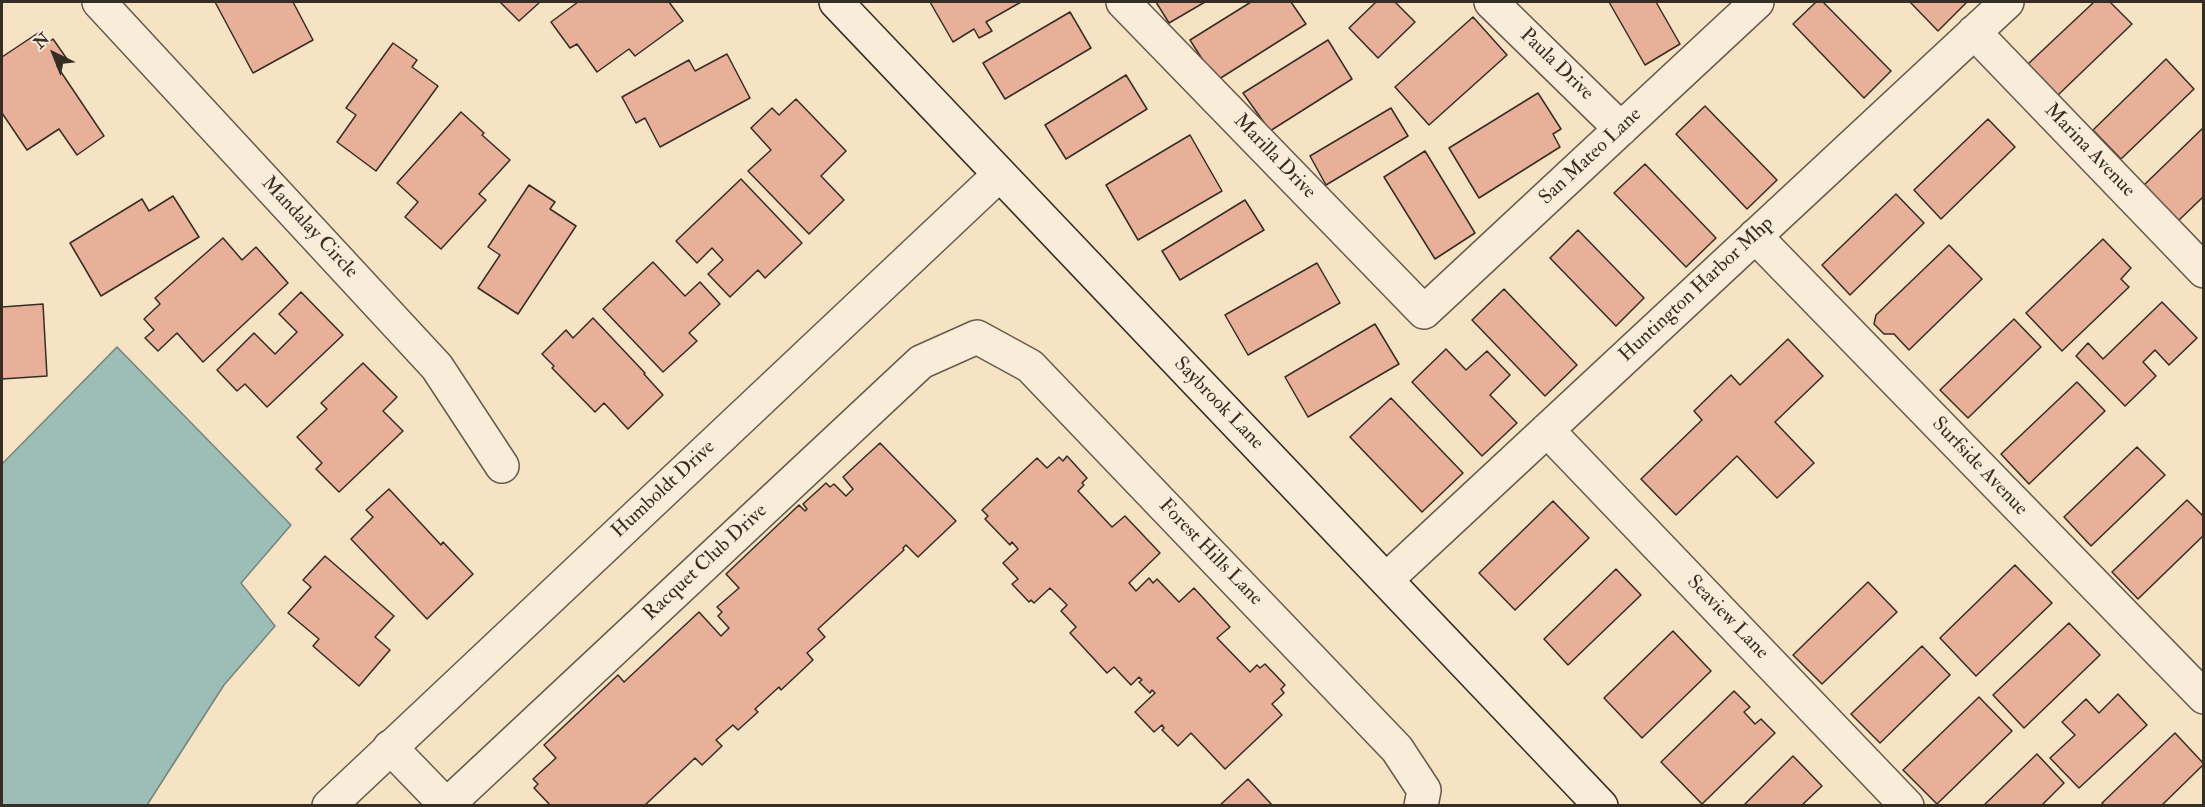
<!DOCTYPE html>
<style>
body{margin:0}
#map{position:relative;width:2205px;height:807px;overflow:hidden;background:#f6e3c4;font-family:"IM FELL Double Pica",serif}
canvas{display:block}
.frame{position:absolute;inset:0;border:3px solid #362d24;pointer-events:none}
.north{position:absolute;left:24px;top:24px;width:60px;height:60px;-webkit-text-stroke:4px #f9edd9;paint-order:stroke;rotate:317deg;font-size:16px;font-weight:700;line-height:24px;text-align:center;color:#362d24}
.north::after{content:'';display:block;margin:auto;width:21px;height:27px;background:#362d24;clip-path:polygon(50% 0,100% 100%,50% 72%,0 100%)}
</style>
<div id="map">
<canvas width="2205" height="807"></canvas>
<div class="frame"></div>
<div class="north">N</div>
</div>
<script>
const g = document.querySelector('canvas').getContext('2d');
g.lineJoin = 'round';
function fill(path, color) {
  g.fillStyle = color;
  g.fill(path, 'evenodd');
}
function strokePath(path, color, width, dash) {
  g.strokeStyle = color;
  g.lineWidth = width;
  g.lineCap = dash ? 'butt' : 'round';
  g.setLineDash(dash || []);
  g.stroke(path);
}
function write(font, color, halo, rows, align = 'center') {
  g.font = font + ' "IM FELL Double Pica",serif';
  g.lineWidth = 5;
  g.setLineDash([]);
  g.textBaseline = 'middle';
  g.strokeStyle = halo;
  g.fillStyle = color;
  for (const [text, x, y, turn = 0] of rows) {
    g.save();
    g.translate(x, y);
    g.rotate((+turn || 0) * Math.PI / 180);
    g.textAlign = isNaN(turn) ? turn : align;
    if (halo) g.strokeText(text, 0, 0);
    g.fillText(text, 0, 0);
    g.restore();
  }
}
const water = new Path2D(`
 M117,347L291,525L241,583L275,626L224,685L147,805H2V464Z`);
const building = new Path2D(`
 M215,2H293L313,40L253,73Z
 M500,2H540L519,21Z
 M578,2H669L683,21L635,56L629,49L597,72L577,44L570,48L551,22Z
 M930,2H1021L986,22L992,31L979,38L974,29L953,42Z
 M1156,2H1205L1169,23Z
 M1251,2H1291L1306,24L1216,81L1190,40Z
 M1376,2H1395L1415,22L1378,58L1349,28Z
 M1609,2H1656L1680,44L1645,65Z
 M1816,2H1823L1891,71L1864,98L1793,24Z
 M1910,2H1965L1966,3L1938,31Z
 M2094,2H2110L2132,24L2058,95L2028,64Z
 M1070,12L1091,48L1005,99L983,63Z
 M1473,17L1507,55L1429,125L1395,87Z
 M38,33L46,44L53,39L67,59L57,66L104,136L77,155L59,129L27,150L2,113V57Z
 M1328,40L1352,79L1270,131L1243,93Z
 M393,43L417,60L412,67L438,86L376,171L337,142L356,115L346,108Z
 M727,54L750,98L660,147L645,118L636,123L622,97L689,60L695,71Z
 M2166,59L2194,89L2121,159L2093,130Z
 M1126,75L1147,109L1066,159L1045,125Z
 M1538,93L1561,129L1553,134L1560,147L1479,198L1449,148Z
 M796,99L846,151L821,176L844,200L809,234L748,171L771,150L751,128L772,108L779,115Z
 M1705,106L1777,180L1747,209L1676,134Z
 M1391,108L1408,136L1326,185L1310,156Z
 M461,112L484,133L482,135L510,160L479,194L486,200L441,249L405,217L418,202L397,183Z
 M1988,119L2015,147L1941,219L1914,190Z
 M2204,127V196L2178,221L2144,185Z
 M1190,135L1222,191L1138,240L1106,185Z
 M1425,151L1475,233L1435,259L1384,177Z
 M1645,164L1716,238L1686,267L1614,193Z
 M741,179L802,243L765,278L758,270L730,297L708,274L723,260L712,248L697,263L676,241Z
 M529,185L555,202L550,209L576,226L518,314L478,288L500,255L488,247Z
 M1896,194L1924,223L1850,295L1822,265Z
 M173,196L199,237L101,296L70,243L142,199L149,211Z
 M1245,200L1264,230L1180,280L1162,251Z
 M1578,230L1644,298L1616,326L1550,258Z
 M223,238L242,260L256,247L288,283L203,362L177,333L158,351L145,338L154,330L144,319L160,304L155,298Z
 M2103,239L2131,268L2121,279L2129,287L2062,351L2026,313Z
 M1949,245L1982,279L1909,350L1894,334H1884L1874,324L1876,315Z
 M653,262L685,296L700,282L720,304L689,333L697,341L663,372L603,309Z
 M1317,263L1340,303L1248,355L1225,315Z
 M1504,289L1577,365L1545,396L1472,320Z
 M301,292L343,335L267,407L245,384L237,391L217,370L254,333L275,354L297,332L279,314Z
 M2162,302L2197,338L2169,365L2155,350L2143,362L2156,376L2125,406L2076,356L2088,343L2103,359Z
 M43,304L47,376L2,379V307Z
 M593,318L645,373L644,374L663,395L628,429L604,403L595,412L552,368L554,366L542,354L566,330L573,338Z
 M2014,319L2041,347L1968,418L1940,390Z
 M1375,324L1399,364L1308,417L1285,377Z
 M1788,339L1823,376L1775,422L1814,463L1777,498L1737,456L1676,515L1641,479L1702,420L1694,411L1731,375L1740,385Z
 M1446,349L1466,370L1487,351L1510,375L1490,395L1517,423L1482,456L1412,382Z
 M363,363L397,397L383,411L403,431L339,492L316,469L322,463L297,437L327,409L321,403Z
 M2077,382L2105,411L2029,484L2001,454Z
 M1391,398L1463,473L1422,512L1350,437Z
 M880,443L956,521L918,557L906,545L903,548L904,550L818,629L825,637L807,653L813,660L781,690L779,687L755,709L758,712L738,730L733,725L716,740L722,746L702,765L695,758L644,806H551L534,788L538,784L533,779L556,758L544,745L618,675L624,682L699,612L721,636L729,628L718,616L722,612L717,607L739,588L726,574L799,505L805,511L807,509L803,504L826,483L830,487L834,484L846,496L853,489L843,477Z
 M2137,447L2165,475L2091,546L2064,517Z
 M1067,456L1087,478L1082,483L1084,485L1078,491L1112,527L1125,516L1160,553L1129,583L1136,591L1149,578L1153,583L1157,579L1179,602L1194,588L1230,627L1217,638L1250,672L1257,665L1260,668L1265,664L1285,685L1281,689L1284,693L1272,704L1282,715L1225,769L1191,733L1178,746L1162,730L1164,728L1162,725L1154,732L1135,712L1155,693L1152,690L1150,693L1139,682L1142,680L1139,677L1131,685L1114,667L1107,673L1070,633L1076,627L1061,611L1067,605L1050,588L1034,603L1031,600L1029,602L1012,584L1018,579L1003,563L1018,549L1012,542L1010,545L985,519L988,516L982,510L1037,458L1047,468L1059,457L1063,461Z
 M389,489L441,545L443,542L473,574L427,619L351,539L373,517L366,510Z
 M2187,500L2204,517V535L2138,599L2112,572Z
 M1553,501L1589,538L1515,610L1479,573Z
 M325,556L394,616L375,637L390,650L359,686L313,646L319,639L288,613L311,587L303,580Z
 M2015,565L2052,603L1976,676L1940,638Z
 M1616,569L1641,595L1568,665L1544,639Z
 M1868,582L1897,612L1822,684L1793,655Z
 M2069,623L2100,655L2024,728L1993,695Z
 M1673,631L1711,671L1642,738L1604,698Z
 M1922,646L1950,675L1880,743L1851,714Z
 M1734,691L1750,707L1744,712L1755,724L1761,719L1775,733L1702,804L1661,762Z
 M2118,694L2147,725L2079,788L2050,758L2075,735L2062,722L2086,699L2099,713Z
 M1979,697L2012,731L1937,804L1903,770Z
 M2175,733L2204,764L2161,806H2105L2102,803Z
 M2037,754L2064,783L2041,806H1983Z
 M1793,756L1822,786L1801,806H1743Z
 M1248,779L1273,806H1219Z`);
const minor = new Path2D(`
 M99,2L437,367L502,466
 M1123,2L1424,312L1757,2
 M1491,2L1621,129
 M1974,32L2204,271
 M1755,236L2204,697
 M1547,430L1907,806
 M1387,579L2007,2
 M390,747L447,806
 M447,805L921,362L977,337L1030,366L1397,749L1424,790L1421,806`);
const tertiary = new Path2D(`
 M329,806L999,175`);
const secondary = new Path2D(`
 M836,2L1601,806`);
const streetNames = [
 ["Paula Drive",1556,65,44],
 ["Marina Avenue",2089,151,46],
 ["Marilla Drive",1274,157,46],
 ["San Mateo Lane",1591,157,-43],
 ["Mandalay Circle",309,228,47],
 ["Huntington Harbor Mhp",1697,290,-43],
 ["Saybrook Lane",1218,404,46],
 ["Surfside Avenue",1979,467,46],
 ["Humboldt Drive",664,490,-43],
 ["Forest Hills Lane",1210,553,46],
 ["Racquet Club Drive",706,563,-43],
 ["Seaview Lane",1727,618,46]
];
fill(water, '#9dbeb7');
strokePath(water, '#74847c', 1.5);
fill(building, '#e8af99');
strokePath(building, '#362d24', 1.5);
strokePath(minor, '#665a4c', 36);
strokePath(tertiary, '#665a4c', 36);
strokePath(secondary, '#362d24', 36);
strokePath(minor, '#f9edd9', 33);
strokePath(tertiary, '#f9edd9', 33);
strokePath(secondary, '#f9edd9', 33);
write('20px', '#362d24', '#f9edd9', streetNames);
</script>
